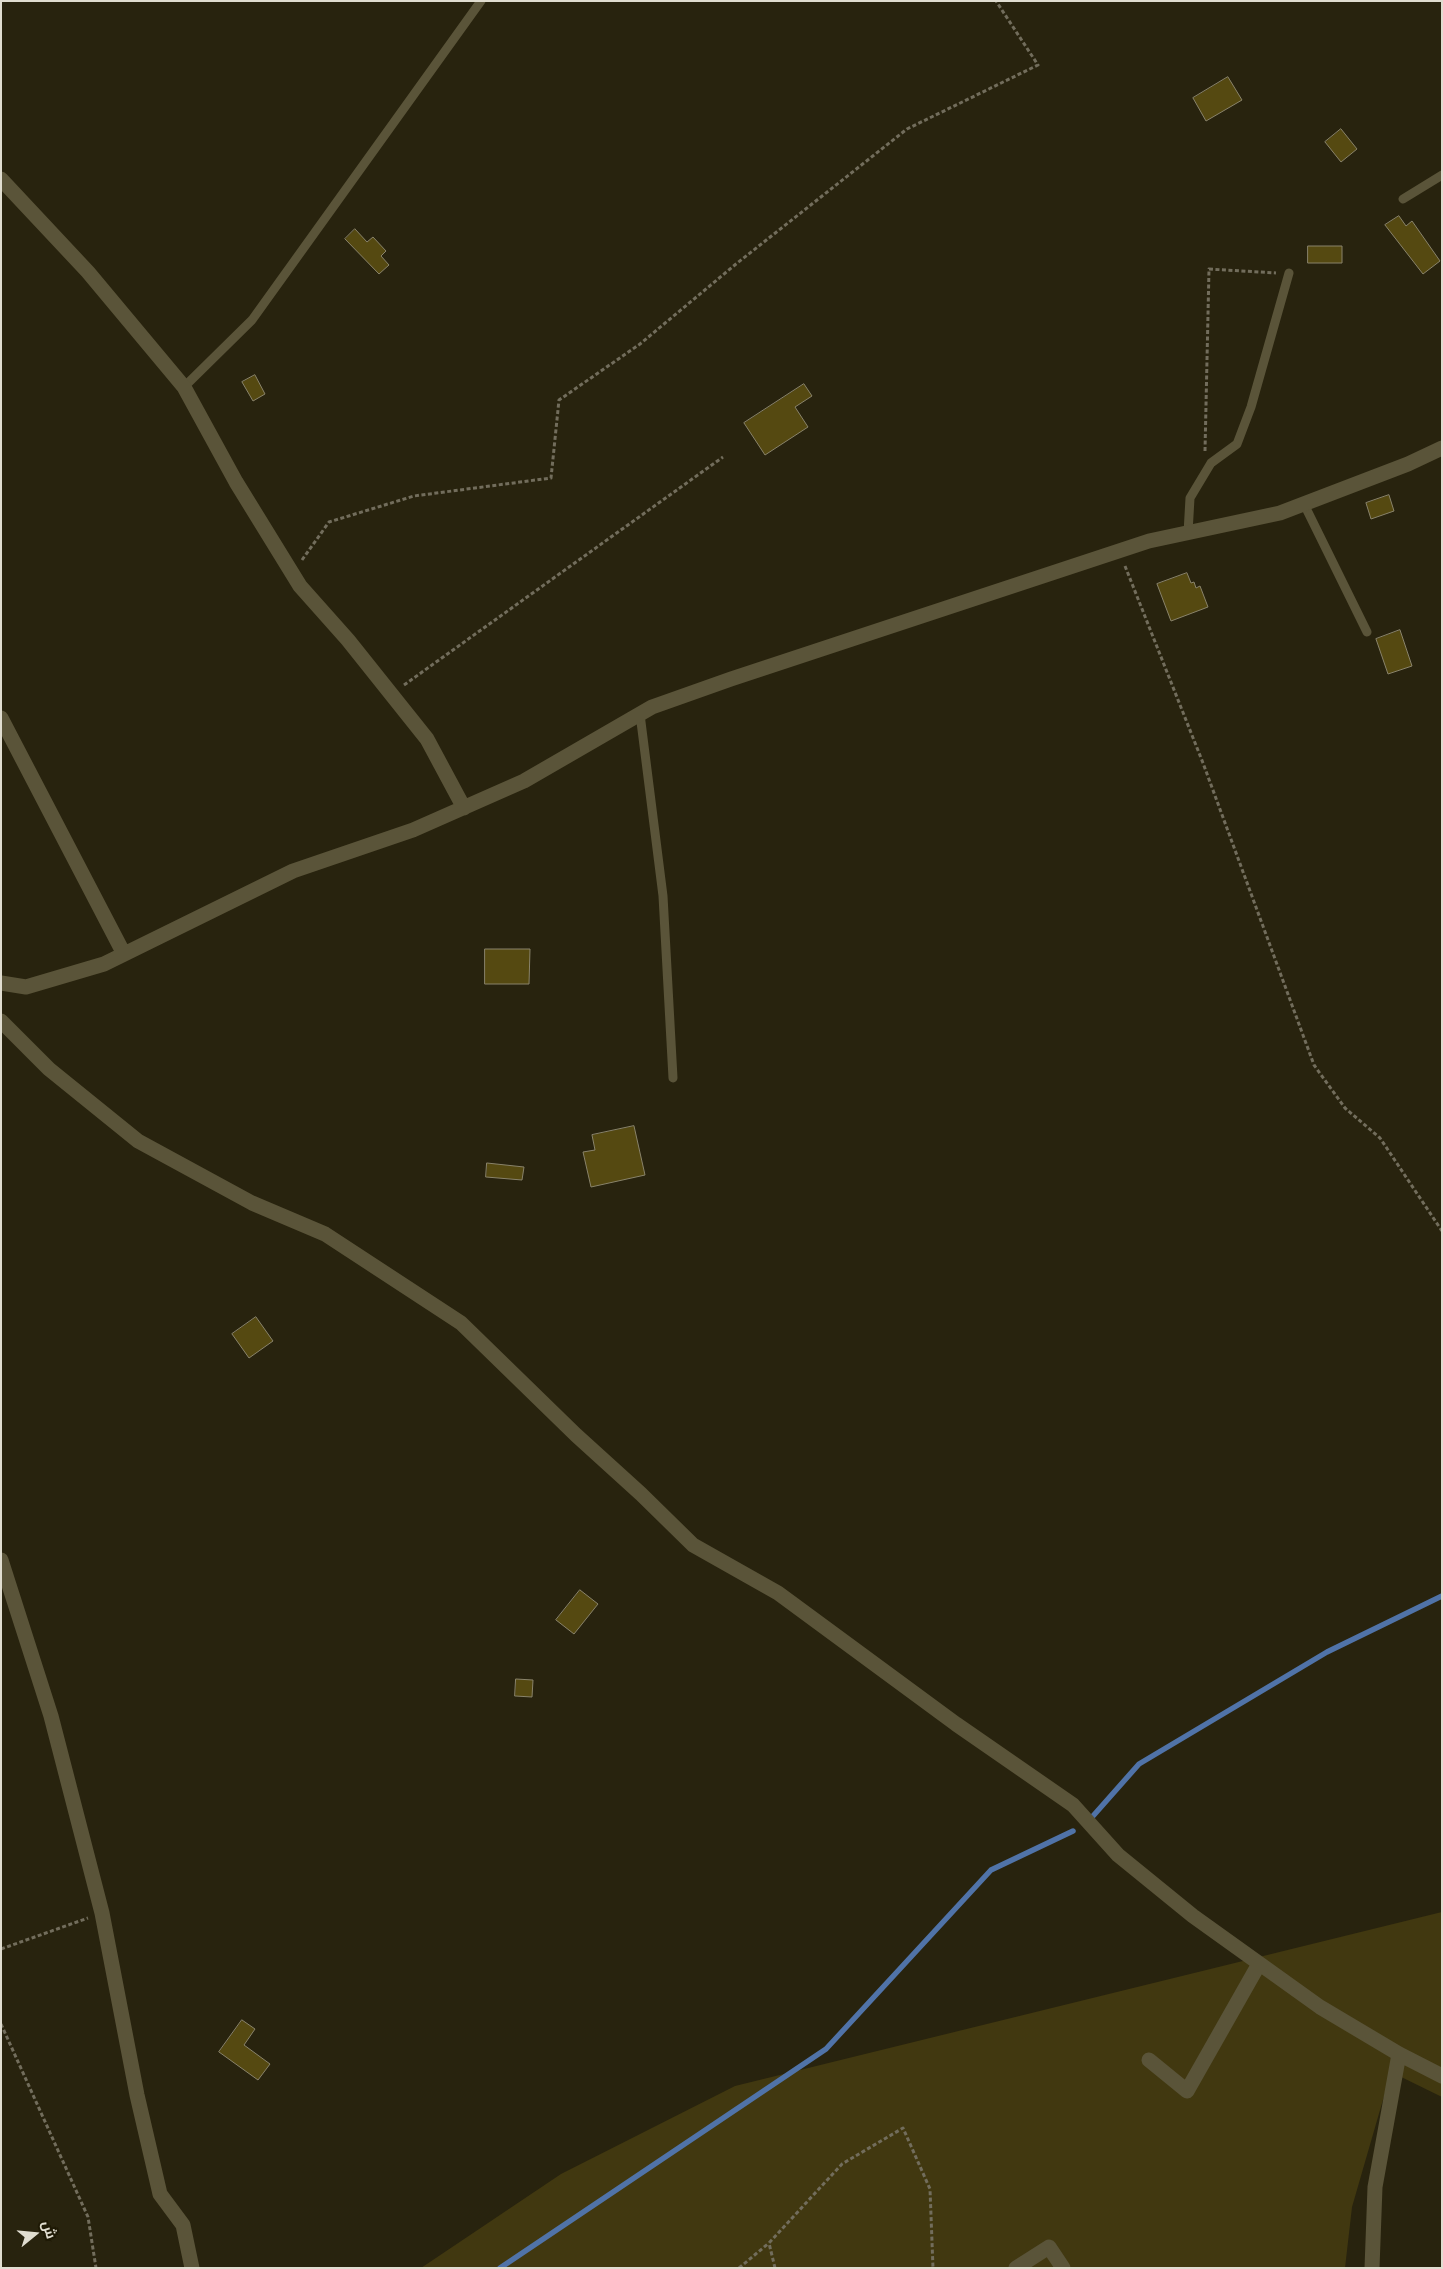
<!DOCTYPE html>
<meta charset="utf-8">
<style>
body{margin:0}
#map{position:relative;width:1443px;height:2269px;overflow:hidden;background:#28230e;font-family:Arial,Cairo,sans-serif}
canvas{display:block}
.frame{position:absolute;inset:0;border:2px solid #e0ddd0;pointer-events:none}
.north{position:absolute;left:10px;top:2209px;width:50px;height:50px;-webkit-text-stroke:4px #1e1905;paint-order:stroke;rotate:73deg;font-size:14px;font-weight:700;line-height:20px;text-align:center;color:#e0ddd0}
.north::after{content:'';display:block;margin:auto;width:18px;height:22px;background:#e0ddd0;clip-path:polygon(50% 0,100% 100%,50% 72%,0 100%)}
</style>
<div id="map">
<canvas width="1443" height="2269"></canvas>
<div class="frame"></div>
<div class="north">ش</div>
</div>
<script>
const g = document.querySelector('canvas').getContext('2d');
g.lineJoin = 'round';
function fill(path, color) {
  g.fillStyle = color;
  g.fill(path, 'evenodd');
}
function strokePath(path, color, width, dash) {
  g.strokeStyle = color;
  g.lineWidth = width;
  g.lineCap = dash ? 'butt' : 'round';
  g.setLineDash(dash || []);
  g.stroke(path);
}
const green = new Path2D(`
 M1442,1912V2097L1391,2072L1352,2207L1345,2268H421L561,2174L735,2086Z`);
const stream = new Path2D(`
 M1093,1816L1139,1764L1327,1652L1442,1596
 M500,2268L826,2049L991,1870L1073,1831`);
const building = new Path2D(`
 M1228,77L1242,100L1206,121L1193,98Z
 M1341,129L1357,149L1341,162L1325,142Z
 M1399,216L1406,226L1412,221L1440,261L1423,274L1385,225Z
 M355,229L367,242L373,237L386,251L381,256L389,265L379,274L345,239Z
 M1308,246H1342V263H1308Z
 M255,375L265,394L253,401L242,382Z
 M804,384L812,396L795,407L808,427L765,455L744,423Z
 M1389,495L1394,511L1371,519L1366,503Z
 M1187,573L1191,583L1194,582L1196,588L1200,586L1208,607L1171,621L1157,584Z
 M1400,630L1412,666L1388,674L1376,639Z
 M485,949H530L529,984H485Z
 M634,1126L645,1175L591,1187L583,1152L595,1150L592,1135Z
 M487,1163L524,1167L522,1180L486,1177Z
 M256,1317L273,1341L249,1358L232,1334Z
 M580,1590L598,1604L574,1634L556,1620Z
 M516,1679L533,1680L532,1697L515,1696Z
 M242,2020L255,2029L244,2045L270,2064L258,2080L219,2052Z`);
const path = new Path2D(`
 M1205,451L1209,269L1276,273
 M302,560L329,522L414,496L551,478L559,400L640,344L736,264L907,129L1038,65L996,1
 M1125,566L1203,763L1314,1065L1345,1108L1380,1138L1442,1231
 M404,685L723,457
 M1,1949L88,1918
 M1,2024L88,2217L96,2268
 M739,2268L769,2243
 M775,2268L769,2243L842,2164L903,2128L930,2189L933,2268`);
const lane = new Path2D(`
 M1403,199L1442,175
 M184,387L252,320L481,1
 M1304,504L1367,632
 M1188,533L1190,498L1211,463L1237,444L1251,407L1289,273
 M640,714L663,896L673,1078`);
const street = new Path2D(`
 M1,179L88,272L184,387L236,482L300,586L348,640L427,739L464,808
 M1,718L124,954
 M1,983L26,987L104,964L293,871L413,830L524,781L652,707L731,679L1149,541L1280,513L1408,464L1442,448
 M1,1021L49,1069L138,1141L252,1203L325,1234L461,1323L576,1435L641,1494L693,1545L778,1593L956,1724L1073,1805L1118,1855L1193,1916L1320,2007L1399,2054L1442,2076
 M1,1560L51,1716L102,1913L137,2095L160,2194L183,2225L192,2268
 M1149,2060L1187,2091L1259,1964
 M1016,2268L1049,2247L1063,2268
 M1372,2268L1375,2187L1399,2054`);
fill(green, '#413810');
strokePath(stream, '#5073a8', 5.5);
fill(building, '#554911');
strokePath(building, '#89836b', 1);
strokePath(path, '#726d5c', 3, [4, 2.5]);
strokePath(lane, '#5a5439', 9);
strokePath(street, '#5a5439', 15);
</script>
